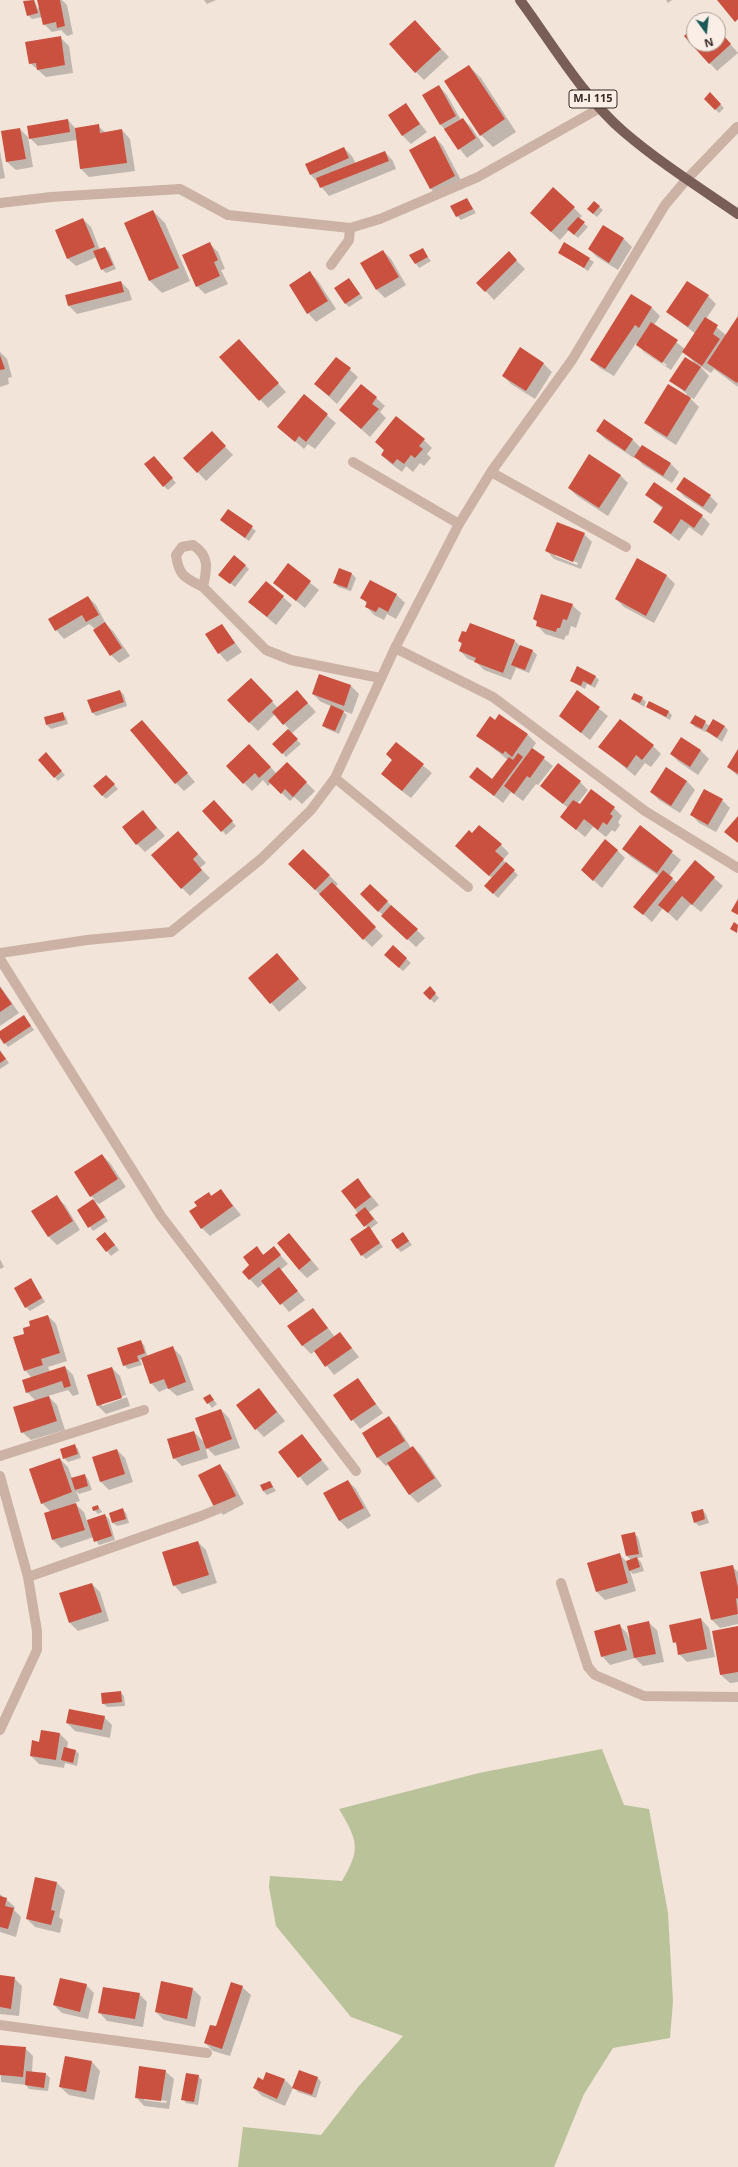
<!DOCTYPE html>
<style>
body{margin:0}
#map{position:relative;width:738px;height:2167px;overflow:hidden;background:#f2e4d9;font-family:"Open Sans",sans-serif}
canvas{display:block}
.north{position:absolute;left:686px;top:12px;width:40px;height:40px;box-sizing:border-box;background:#faeee6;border:1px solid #aca099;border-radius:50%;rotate:165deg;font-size:11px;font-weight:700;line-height:16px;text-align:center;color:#362a26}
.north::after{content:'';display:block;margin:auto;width:14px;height:18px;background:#1b5956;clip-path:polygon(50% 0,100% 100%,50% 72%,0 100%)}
</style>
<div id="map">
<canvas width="738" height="2167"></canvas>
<div class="north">N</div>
</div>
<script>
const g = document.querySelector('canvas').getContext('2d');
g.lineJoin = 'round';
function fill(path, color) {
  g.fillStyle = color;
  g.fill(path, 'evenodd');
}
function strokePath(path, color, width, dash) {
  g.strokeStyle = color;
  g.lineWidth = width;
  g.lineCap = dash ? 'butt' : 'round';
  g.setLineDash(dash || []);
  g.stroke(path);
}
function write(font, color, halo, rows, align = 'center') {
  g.font = font + ' "Open Sans",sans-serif';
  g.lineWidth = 4;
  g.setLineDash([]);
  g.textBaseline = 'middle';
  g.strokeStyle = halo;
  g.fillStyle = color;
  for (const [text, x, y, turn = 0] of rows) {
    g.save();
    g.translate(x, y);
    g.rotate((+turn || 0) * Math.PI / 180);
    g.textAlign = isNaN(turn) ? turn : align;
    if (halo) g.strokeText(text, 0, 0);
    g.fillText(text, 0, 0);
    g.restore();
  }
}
const green = new Path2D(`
 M602,1749L624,1805L649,1809L668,1913L673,2001L670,2038L613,2048L584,2094L554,2167H238L243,2127L321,2135L359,2086L403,2036L351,2017L276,1926L269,1887L270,1876L342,1881C361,1849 358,1841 339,1809L479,1773Z`);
const shadow = new Path2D(`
 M34,0L38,9L42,0H62L67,5L73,34L67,36L61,30L52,32L44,24L42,17L32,19L28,15L25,2Z
 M204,0H216L207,4Z
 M666,0H672L668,3Z
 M694,28V44H718V30L738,53L717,71L685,36Z
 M423,30L449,57L424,80L416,72Z
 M60,37L69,46L73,73L46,77L30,63Z
 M469,66L481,78L516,132L493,147L481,135Z
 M439,86L447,95L461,120L463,119L471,127L484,146L467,158L441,125L424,95Z
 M710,94L724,108L719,113L705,99Z
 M405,105L427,132L411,144L402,135Z
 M68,120L76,129L98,126L106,133L122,130L130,139L135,171L89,177L81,169L77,140L38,146L30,138Z
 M20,129L28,137L33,167L16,170L7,162Z
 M435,137L443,146L463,184L439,197L431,189Z
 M344,148L352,156L356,164L385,152L393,161L396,169L329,196L311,175L307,164Z
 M0,151L5,178L0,179Z
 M467,199L476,213L461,220L457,216Z
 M594,202L603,210L597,217L592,213Z
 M574,208L582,216L579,219L588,227L578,238L569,230L560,240L539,221Z
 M153,211L165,223L190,281L162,293L150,281Z
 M83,219L91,227L100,250L105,248L109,252L116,269L106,273L102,269L97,257L76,266L67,258Z
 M603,226L624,239L632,247L618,270L597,257L589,249Z
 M209,243L218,252L225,269L221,270L228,284L205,294L197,286Z
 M565,243L594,262L588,271L559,252Z
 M422,249L431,261L419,268L411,256Z
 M383,251L391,259L406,285L385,298L377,290Z
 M509,253L525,269L494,300L478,283Z
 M310,272L318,281L336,309L316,322L308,313L290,285Z
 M349,279L363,298L349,307L345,303Z
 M121,282L129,290L132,300L77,314L68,305Z
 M631,295L652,308L660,316L654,325L685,349L696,334L667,312L708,296L716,304L706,319L726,335L738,318V387L714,369L711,373L699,365L709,376L694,399L688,396L699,407L676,445L654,431L646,423L686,396L687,394L670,381L694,362L683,352L671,370L645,353L636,343L614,376L600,368L591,360ZM645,350L667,365L666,366L645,352Z
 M247,349L286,392L268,408L221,357Z
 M520,349L544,364L552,372L535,399L511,384L503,376Z
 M0,352L7,359L12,377L8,378L9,384L0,387Z
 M337,358L358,377L337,404L315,384Z
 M362,385L385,406L380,412L386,418L370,437L340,410Z
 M304,396L336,423L315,449L308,444L304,449L279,427Z
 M597,431L632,439L641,448L642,446L671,464L679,472L672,483L643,465L635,456L634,458L605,439Z
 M212,433L233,455L206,481L185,458Z
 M424,440L432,448L427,454L431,458L424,466L420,463L413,472L406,466L402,472L390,463L382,455L385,451L376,442Z
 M158,461L176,483L168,490L164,486Z
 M620,475L628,483L608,516L577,496L569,488Z
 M677,489L710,496L718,504L711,514L685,497Z
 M646,495L702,516L710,524L702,536L689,527L679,541L654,522L663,509Z
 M229,510L256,531L249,541L225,524Z
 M584,534L592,542L581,569L554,559L546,550ZM555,553L578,563L577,565L555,556Z
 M637,560L667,576L675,584L654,623L624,607L616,599Z
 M245,565L249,569L235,587L224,578Z
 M288,565L319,590L305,608L274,583Z
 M352,574L356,578L351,591L338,587L335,583Z
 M266,582L292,605L276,625L249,602Z
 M397,595L405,603L396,619L387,614L384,620L374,615L366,606L367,604L362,598Z
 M88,597L96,605L106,624L113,631L130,656L119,663L111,655L95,629L89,624L64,639L56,630Z
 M572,605L581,613L576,628L571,626L568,636L566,635L564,640L545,634L537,625L538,623L534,619Z
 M470,624L515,641L520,646L533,651L537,655L529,673L516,668L511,680L484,670L476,662L468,659L460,651L462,645L459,641L467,634Z
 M222,625L242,652L227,662L219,653Z
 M320,675L351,686L359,694L352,714L341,710L347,715L339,734L327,729L323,726L331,706L321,702L313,694Z
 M595,676L599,680L595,688L587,684L585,689L571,681Z
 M251,679L278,708L305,700L316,712L291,734L301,744L286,757L274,744L289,729L275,714L258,731L228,701Z
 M120,691L124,695L127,706L96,716L92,712Z
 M578,692L608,716L590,740L560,716Z
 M642,698L646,702L644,707L632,699Z
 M647,707L668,711L672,715L670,720Z
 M62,713L66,717L68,724L51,729L47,725L45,718Z
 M499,715L528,735L536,743L532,749L553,766L538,785L536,784L523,801L511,792L503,803L471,777L493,780L508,760L477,735L495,721Z
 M695,716L710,726H724L728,730L722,742L707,731L706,732L695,727L691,723Z
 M142,721L195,782L184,791L176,783Z
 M681,738L701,751L709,759L698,775L679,762L671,754Z
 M396,743L432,773L411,798L390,782Z
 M249,745L277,774L287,764L315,791L302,804L294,797L290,801L271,783L268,786L263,780L252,791L244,783Z
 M653,746L661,754L651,767L645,763L635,776L600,747Z
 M738,751V776L728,767Z
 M49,758L65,775L58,781L39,760Z
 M666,768L687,781L695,790L680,813L659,800L651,792Z
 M110,780L118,789L106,799L102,795Z
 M580,782L588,790L577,804L614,808L622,816L618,822L620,825L615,832L612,830L606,837L593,827L585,837L561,817L568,808L541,786Z
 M722,800L730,808L716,832L699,823L691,814Z
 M214,802L236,826L226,835L204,811Z
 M143,811L165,836L145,852L137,844Z
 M640,827L681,860L669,876L677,883L695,861L723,886L701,912L691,904L677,921L663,908L652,922L635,907L659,876L631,857L623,849Z
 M473,834L501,845L509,853L503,860L518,875L498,898L486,886L493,879L456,846Z
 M186,841L206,863L200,868L210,878L190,896L182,888Z
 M303,850L338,884L335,887L383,936L372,947L290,864Z
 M617,850L625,858L602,888L582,870Z
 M370,885L425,938L416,947L361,894Z
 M393,946L411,963L403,971L389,959Z
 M277,955L307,988L279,1012L250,978Z
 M0,986L19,1013L0,1026Z
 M430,988L439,998L434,1003L425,993Z
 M24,1016L34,1030L8,1047L0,1037V1032Z
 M0,1050L9,1063L0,1069Z
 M102,1155L110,1163L126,1187L99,1204L95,1201L108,1221L93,1231L78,1211L95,1200L91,1196Z
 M358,1180L379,1205L369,1212L378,1223L370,1229L383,1247L366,1259L362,1255L367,1228L355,1209Z
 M221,1190L241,1215L210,1236L202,1228L209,1193L212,1196Z
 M56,1197L65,1205L80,1230L57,1245L48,1236Z
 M403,1233L412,1245L401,1252L398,1249Z
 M289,1234L319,1269L307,1278L299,1270Z
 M109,1237L119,1250L111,1256L97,1239Z
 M256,1247L264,1255L274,1248L288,1264L280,1270L305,1300L289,1312L264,1283L258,1288L243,1272L251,1265Z
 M0,1259L4,1267L0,1269Z
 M31,1279L45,1302L30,1311L26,1307Z
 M313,1309L335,1337L340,1333L359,1357L334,1375L315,1351L311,1354L303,1346L289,1326Z
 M48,1316L56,1324L67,1361L48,1367L50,1372L65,1367L73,1375L79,1394L73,1396L68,1390L48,1396L57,1405L65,1430L31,1440L22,1432L36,1401L27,1392L32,1378L25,1370L26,1335L32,1326Z
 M141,1342L144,1345L148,1357L173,1348L181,1356L194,1390L177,1396L168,1388L159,1392L151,1383L142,1359L140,1360L142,1365L128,1369L124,1365Z
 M112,1368L120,1376L126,1395L102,1404V1406L127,1397L130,1406L106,1414L98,1406Z
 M357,1379L383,1413L360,1429L334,1396Z
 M259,1389L285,1421L264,1437L256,1429Z
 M205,1399H213L217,1404L212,1408Z
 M221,1410L229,1418L240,1448L215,1456L207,1448Z
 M389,1418L397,1426L411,1448L413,1447L421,1455L442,1486L418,1503L410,1495L389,1464L386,1466L378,1458Z
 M194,1432L204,1442L208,1458L182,1466L174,1458Z
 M302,1436L329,1469L307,1486L280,1452Z
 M74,1445L78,1449L81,1458L68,1462L64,1458Z
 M117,1450L125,1458L133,1482L109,1490L100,1481Z
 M60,1459L68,1467L72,1478L84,1475L88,1479L92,1490L79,1494L76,1491L80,1501L74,1503L84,1512L87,1521L105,1515L109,1519L115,1540L99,1545L94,1537L61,1548L53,1540L45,1514L51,1512L42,1503Z
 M220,1466L228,1474L244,1504L223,1515L215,1506Z
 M348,1481L356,1489L371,1516L348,1529L340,1521L325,1494Z
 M270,1482L276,1491L267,1495L263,1491Z
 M97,1506L101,1510L102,1512L98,1514L94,1510Z
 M122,1509L126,1513L129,1523L117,1526L113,1523Z
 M702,1510L706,1514L709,1523L699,1526L695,1522Z
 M634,1534L638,1537L643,1557L637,1558L641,1562L644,1571L633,1574L630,1571L636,1591L605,1600L597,1592L589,1563L620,1555L627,1562L631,1560L627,1556L622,1536Z
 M198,1542L206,1550L217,1583L182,1594L174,1585Z
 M732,1566L738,1572V1624L720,1628L712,1620L701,1573Z
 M92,1584L100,1592L109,1621L78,1631L70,1623Z
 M701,1619L709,1628L715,1657L687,1662L679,1654L678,1646L674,1642Z
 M648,1622L657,1630L664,1662L643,1666L635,1658L610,1665L602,1656L619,1625L627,1633L629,1638Z
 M738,1627V1682L730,1683L721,1675L713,1632Z
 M120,1692L124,1696L125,1706L107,1707L103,1703Z
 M104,1717L112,1725L110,1738L75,1731L67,1723Z
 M60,1734L68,1742L67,1749L75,1750L79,1754L77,1766L65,1763L64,1768L39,1764L31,1756L40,1743Z
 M57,1883L65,1891L59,1917L63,1920L60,1933L35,1927L27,1919Z
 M0,1894L15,1907L14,1910L21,1917L16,1937L0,1932Z
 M0,1976L14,1978L22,1986L19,2016L0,2014Z
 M86,1985L94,1993L88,2019L62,2013L54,2005Z
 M242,1987L251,1995L230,2056L213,2051L205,2043Z
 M193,1989L201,1997L195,2027L164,2020L156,2012Z
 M139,1994L147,2002L143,2027L107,2021L99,2012Z
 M0,2046L25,2048L33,2056L32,2072L46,2074L50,2078L48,2091L29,2089L26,2085L1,2082Z
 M92,2062L100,2071L94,2100L69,2095L60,2087Z
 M165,2071L174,2079L169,2109L144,2106L136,2097ZM144,2098L167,2101L166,2103L144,2100Z
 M267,2073L285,2080L293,2088L285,2106L262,2096L254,2088L263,2081Z
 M198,2076L202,2080L198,2105L186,2103L183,2099Z
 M318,2078L321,2082L316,2098L298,2092L294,2088Z`);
const building = new Path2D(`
 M34,0L38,13L27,16L23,1Z
 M37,0H60L65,26L57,28L56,22L43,25Z
 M717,0H738V19L735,22Z
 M706,16L710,20H701Z
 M415,20L441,49L415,73L389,44Z
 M694,26V44H718V29L731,44L709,64L684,36Z
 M61,36L65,65L37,70L36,63L29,64L25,42Z
 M469,65L505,119L480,136L444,81Z
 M439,85L456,116L440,125L422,95Z
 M710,92L721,104L715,110L704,99Z
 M406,103L420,124L402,136L388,115Z
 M463,118L476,138L458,150L444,129Z
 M68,119L70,132L29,139L27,126Z
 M99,124L100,133L122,129L127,163L80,169L75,128Z
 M20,128L26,159L6,162L1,131Z
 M435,136L455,176L430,189L409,150Z
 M344,147L349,158L310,175L305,164Z
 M385,151L389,161L320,188L316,178Z
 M553,187L575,207L551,232L530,213Z
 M467,198L473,209L456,217L450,206Z
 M594,201L600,206L593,214L587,209Z
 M153,210L179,268L149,281L124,223Z
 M578,217L585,222L574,235L567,229Z
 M83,218L95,247L67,259L55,230Z
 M603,225L624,238L609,263L588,249Z
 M210,242L218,260L214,262L220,276L196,287L182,255Z
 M564,242L590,258L584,268L558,253Z
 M105,247L113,265L101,270L93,251Z
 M423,248L428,257L415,264L409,255Z
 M383,250L399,277L376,290L360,263Z
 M509,251L517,260L485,292L476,283Z
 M310,271L328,301L307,314L289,285Z
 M349,278L360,294L345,304L334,288Z
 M121,281L124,292L68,306L65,295Z
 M687,281L709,295L688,327L666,312Z
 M631,294L652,307L639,328L635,325L605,369L590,360Z
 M738,316V381L737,383L707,363Z
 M705,317L718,325L713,334L720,339L702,366L682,352Z
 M651,322L678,340L662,363L636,345Z
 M239,339L279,383L259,401L219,357Z
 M520,347L544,363L526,391L502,376Z
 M0,355L5,369L0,370Z
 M336,357L351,368L329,396L314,384Z
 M685,357L701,367L685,391L669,381Z
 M361,384L377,397L372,404L379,409L361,429L339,410Z
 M668,384L691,398L667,437L644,423Z
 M304,394L328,414L306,442L299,436L295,442L277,427Z
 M396,416L425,439L419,446L423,449L415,458L411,455L404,464L397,459L393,464L381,455L384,450L375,442Z
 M604,419L633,439L625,451L596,431Z
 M212,431L226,446L197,473L183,458Z
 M642,445L671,463L663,476L634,457Z
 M589,454L621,475L599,508L568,488Z
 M154,456L173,478L163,487L144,464Z
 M684,477L711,495L703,507L676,489Z
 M654,482L703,515L694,528L681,519L671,534L653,522L663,507L645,495Z
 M228,509L253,526L245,538L220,520Z
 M557,522L585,533L573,562L545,551Z
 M234,555L246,565L230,584L218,575Z
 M637,558L667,575L646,616L615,599Z
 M288,563L311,581L296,601L273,583Z
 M339,568L352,573L347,588L333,583Z
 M370,580L397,594L388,612L379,607L376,612L365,607L367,602L360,598Z
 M266,581L284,596L267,617L248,602Z
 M541,594L573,604L567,620L563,619L560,628H557L556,632L536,626L537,621L533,619Z
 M88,596L99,615L86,622L82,615L55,631L48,619Z
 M105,622L122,648L110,656L93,630Z
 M470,623L515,640L503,673L474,662L476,658L459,651L462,643L458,641L462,631L466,632Z
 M222,624L235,643L218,654L205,634Z
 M520,645L533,650L525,670L511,665Z
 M577,666L596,676L591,685L583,681L581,686L570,681Z
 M319,674L351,685L344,706L312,694Z
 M251,678L273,701L249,723L227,700Z
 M120,690L124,702L92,713L87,700Z
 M297,690L308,703L283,725L272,712Z
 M577,690L600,707L581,733L559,716Z
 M634,693L643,697L640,703L631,699Z
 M649,701L669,711L666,717L646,707Z
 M331,705L344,711L335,731L322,726Z
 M63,712L65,720L46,725L44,717Z
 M499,714L528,734L512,757L505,751L503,754L476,736L490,716L495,720Z
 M695,715L706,721L702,729L690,723Z
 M620,719L654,745L642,760L636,755L627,768L598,747Z
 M713,719L725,726L717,738L706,731Z
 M142,720L188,773L175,784L130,730Z
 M288,729L298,739L282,754L272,744Z
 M681,737L701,750L690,767L670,754Z
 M396,742L424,764L402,791L381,774L392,760L386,754Z
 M249,744L271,767L259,778L255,773L243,784L226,766Z
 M532,748L545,757L530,778L527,776L514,794L504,786Z
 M738,749V774L727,767Z
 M46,752L62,771L54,778L38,760Z
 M518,753L523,757L494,796L469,777L477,767L492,779L509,757L513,760Z
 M287,762L307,782L293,797L285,789L281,794L268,781Z
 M558,763L581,781L563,804L540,786Z
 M666,767L687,781L671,806L650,792Z
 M106,775L115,784L102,796L93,786Z
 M591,789L615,807L610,814L613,816L607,825L603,822L598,830L584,819L576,830L560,817L573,800L580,804Z
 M704,789L723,799L708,825L690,815Z
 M214,800L233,821L221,832L202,811Z
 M143,810L157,828L136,845L122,827Z
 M738,816V843L724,832Z
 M479,825L502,844L495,851L504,859L489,876L455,846L469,830L472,833Z
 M640,825L673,851L657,873L622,849Z
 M178,831L198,854L193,859L202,870L181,889L151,855Z
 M605,839L618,850L593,881L581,870Z
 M303,849L330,875L315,890L288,864Z
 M695,860L715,877L692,905L682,896L668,913L658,905Z
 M506,862L515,870L493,894L484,886Z
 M663,870L673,878L643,915L633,907Z
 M332,882L376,927L363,940L319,894Z
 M370,884L388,901L378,912L360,894Z
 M738,899V915L731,911Z
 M391,905L418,929L407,940L381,916Z
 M734,922L738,925L737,933L730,929Z
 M393,945L407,958L399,968L384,955Z
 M277,953L299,979L270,1004L248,978Z
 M430,986L436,993L430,1000L423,993Z
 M0,987L12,1004L0,1012Z
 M24,1015L31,1026L4,1044L0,1038V1031Z
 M0,1051L6,1059L0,1063Z
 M102,1154L118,1179L90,1197L74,1172Z
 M358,1178L371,1197L355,1209L341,1191Z
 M221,1189L233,1206L201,1229L189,1211L197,1206L194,1202L209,1192L211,1196Z
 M57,1195L73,1221L48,1237L31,1211Z
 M93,1199L105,1217L88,1228L77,1210Z
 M365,1207L374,1219L364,1227L355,1215Z
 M369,1226L380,1243L361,1256L350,1239Z
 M105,1232L115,1245L106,1252L96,1239Z
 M403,1232L409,1241L397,1249L391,1240Z
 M289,1233L311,1260L299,1270L277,1243Z
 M257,1246L263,1255L274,1246L281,1255L249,1280L242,1272L249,1265L243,1257Z
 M279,1267L298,1291L280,1305L261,1281Z
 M31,1278L42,1298L25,1308L14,1288Z
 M313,1308L328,1328L302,1346L287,1326Z
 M48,1315L60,1353L41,1359L43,1365L24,1371L13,1337L24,1334L23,1328L30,1326L29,1321Z
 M340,1332L352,1348L325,1367L314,1351Z
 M141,1340L145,1353L137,1356L139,1361L123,1366L117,1348Z
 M173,1346L186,1382L168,1389L164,1379L150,1384L141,1358Z
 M65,1366L71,1386L64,1388L62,1381L26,1393L22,1380Z
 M112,1367L122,1398L97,1406L87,1375Z
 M358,1378L376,1404L351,1421L333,1395Z
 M259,1388L277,1412L255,1430L236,1405Z
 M210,1394L214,1400L207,1404L203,1398Z
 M49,1396L57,1421L21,1433L13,1407Z
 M221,1409L232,1439L206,1449L195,1418Z
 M389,1416L405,1441L377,1458L362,1433Z
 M194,1431L200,1450L173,1459L167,1439Z
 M302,1434L322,1460L298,1478L278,1452Z
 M75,1444L78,1454L63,1459L60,1449Z
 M413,1446L435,1478L409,1495L387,1463Z
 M117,1449L125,1474L100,1482L92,1457Z
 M60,1458L72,1492L41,1504L29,1469Z
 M220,1464L236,1496L214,1507L198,1475Z
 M85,1474L88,1486L75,1490L71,1478Z
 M348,1480L364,1508L339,1521L323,1493Z
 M270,1481L273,1487L263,1491L260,1485Z
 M76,1503L85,1530L52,1540L44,1513Z
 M98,1505L99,1509L93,1511L92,1507Z
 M123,1508L126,1519L112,1523L109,1513Z
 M703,1509L705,1519L694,1523L691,1512Z
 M105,1514L112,1536L94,1542L87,1520Z
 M635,1532L639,1554L626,1556L621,1535Z
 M198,1541L209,1575L173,1586L162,1552Z
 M620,1553L628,1583L596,1592L587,1563Z
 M637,1557L640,1567L629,1571L626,1561Z
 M733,1565L738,1588V1598L736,1599L738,1614L711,1620L700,1572Z
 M92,1583L102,1612L69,1623L59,1593Z
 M701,1618L707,1649L678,1655L676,1642L673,1643L669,1625Z
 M649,1621L656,1654L634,1658L627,1626Z
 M620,1624L627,1650L601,1657L594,1631Z
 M738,1626V1672L720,1675L712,1631Z
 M121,1691L122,1702L102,1704L101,1693Z
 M69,1709L105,1716L102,1730L66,1723Z
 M41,1730L60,1733L56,1760L30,1756L32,1740L39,1742Z
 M64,1747L76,1750L73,1763L61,1760Z
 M35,1877L57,1882L51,1910L55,1911L51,1925L26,1919Z
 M0,1896L7,1898L5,1906L14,1908L8,1929L0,1927Z
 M0,1975L15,1977L11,2009L0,2007Z
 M60,1978L87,1984L80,2012L53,2005Z
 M161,1981L193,1988L187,2019L155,2012Z
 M231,1982L243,1986L222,2049L204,2043L210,2025L216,2026Z
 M103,1987L140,1993L135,2019L98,2013Z
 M0,2045L26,2047L23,2077L0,2075Z
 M65,2056L92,2061L86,2092L59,2087Z
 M139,2066L166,2070L161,2101L135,2098Z
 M299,2070L318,2077L312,2095L292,2088Z
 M26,2071L46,2073L44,2088L25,2085Z
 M266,2072L285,2079L277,2099L253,2088L258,2077L263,2080Z
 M186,2073L199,2075L194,2102L181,2100Z`);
const minor = new Path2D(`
 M0,203L51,197L180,189L228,215L350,228L380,219L478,177L600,108
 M331,265L349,240L350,228
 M353,462L459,524
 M491,472L626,547
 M193,545C210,556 207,569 203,587C184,577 179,576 176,555L182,547Z
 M203,587L266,650L291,660L380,678
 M395,648L493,697L645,811L738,868
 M335,778L468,887
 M0,953L87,940L171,932L261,859L311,810L335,778L395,648L459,524L491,472L572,360L665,205L687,179L737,127
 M0,959L161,1216L356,1471
 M0,1456L144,1410
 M0,1476L28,1577L37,1631V1650L0,1730
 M28,1577L201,1516L235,1502
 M561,1583L588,1667L595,1675L644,1696L738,1697
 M0,2025L207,2053`);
const major = new Path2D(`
 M520,0C551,42 584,98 624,132C659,162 700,188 738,214`);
const shields = [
 [593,99,48]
];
const shieldNames = [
 ["M-I 115",593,99]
];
fill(green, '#b9c299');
fill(shadow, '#0003');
fill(building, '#ca513f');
strokePath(minor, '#cbb2a5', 10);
strokePath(major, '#795e57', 10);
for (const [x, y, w] of shields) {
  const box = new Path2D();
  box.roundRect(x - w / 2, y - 9, w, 18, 3);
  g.fillStyle = '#faeee6';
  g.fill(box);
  strokePath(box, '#362a26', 1);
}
write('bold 11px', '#362a26', null, shieldNames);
</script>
